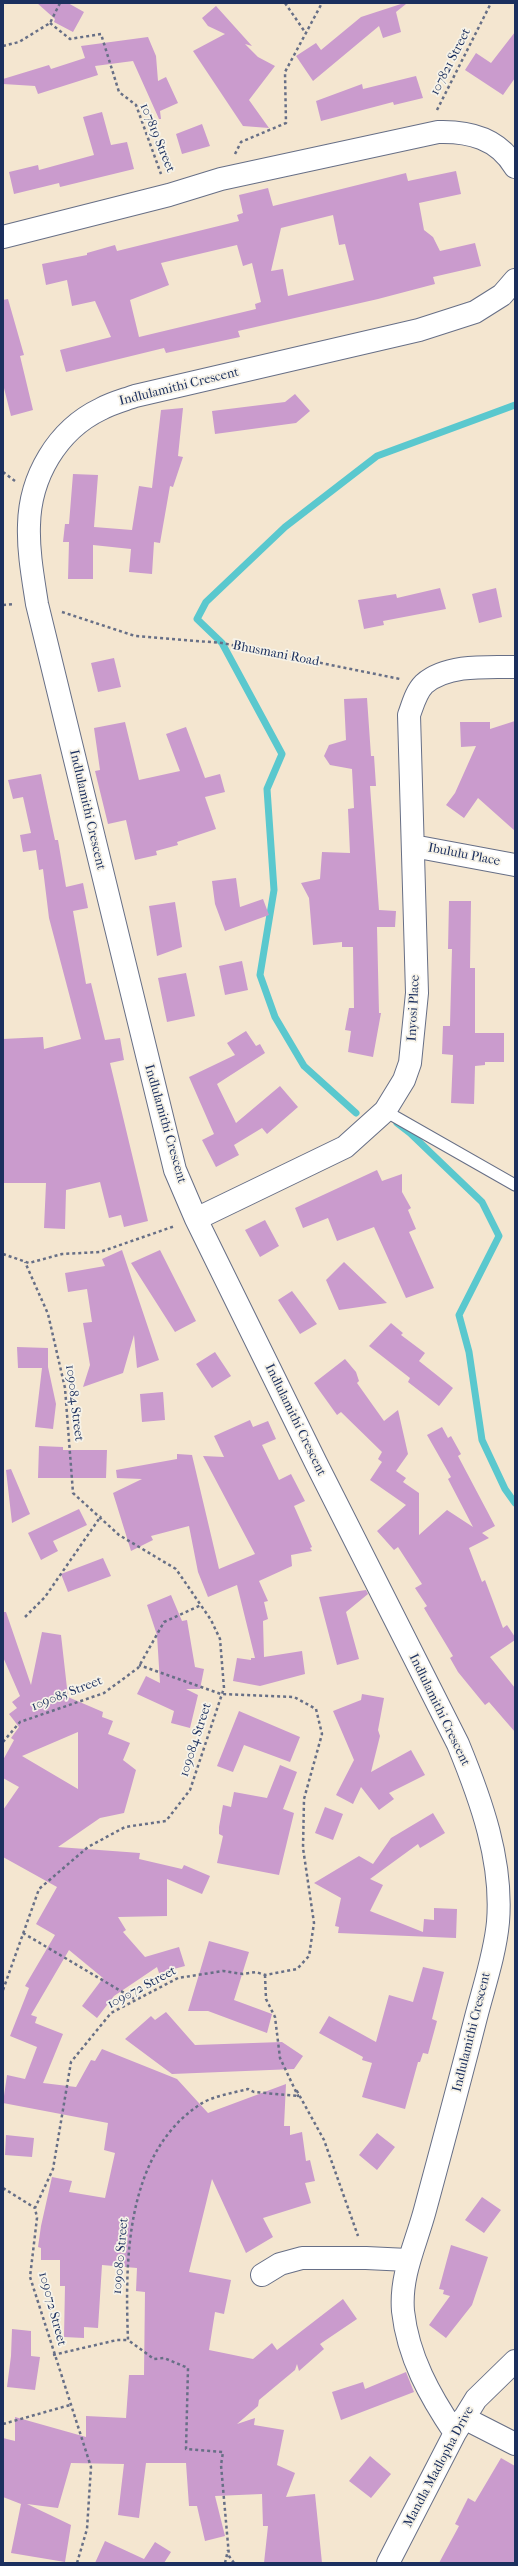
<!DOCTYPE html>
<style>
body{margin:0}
#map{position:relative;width:518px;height:2566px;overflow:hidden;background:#f4e6d0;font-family:"IM FELL French Canon",serif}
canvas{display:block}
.frame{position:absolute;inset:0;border:4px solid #1b2f5e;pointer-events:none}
</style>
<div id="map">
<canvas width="518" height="2566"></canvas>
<div class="frame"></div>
</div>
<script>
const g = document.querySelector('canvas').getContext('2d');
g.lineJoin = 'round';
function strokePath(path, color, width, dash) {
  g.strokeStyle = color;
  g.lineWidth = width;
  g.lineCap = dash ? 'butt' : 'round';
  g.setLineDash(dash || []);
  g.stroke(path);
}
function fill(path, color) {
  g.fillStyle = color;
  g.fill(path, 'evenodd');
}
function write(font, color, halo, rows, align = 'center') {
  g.font = font + ' "IM FELL French Canon",serif';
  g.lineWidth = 3.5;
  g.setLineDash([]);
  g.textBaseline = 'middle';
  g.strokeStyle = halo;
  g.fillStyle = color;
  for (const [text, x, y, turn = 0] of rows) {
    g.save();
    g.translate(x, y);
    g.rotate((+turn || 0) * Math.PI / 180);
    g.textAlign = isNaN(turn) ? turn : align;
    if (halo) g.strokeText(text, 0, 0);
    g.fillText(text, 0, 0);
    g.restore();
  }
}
const stream = new Path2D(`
 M356,1113L304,1066L275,1017L260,975L274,890L267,789L282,754L222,643L197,619L206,602L285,527L377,456L515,405
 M397,1123L410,1133L482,1202L499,1236L459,1315L469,1352L482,1440L505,1489L515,1503`);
const building = new Path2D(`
 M37,3H68L84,12L73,32L54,22L55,19Z
 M404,3L406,4L396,12L401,32L383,38L379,26L313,81L296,56L316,43L321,50L361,17Z
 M216,6L252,46L245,44L258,57L275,66L249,100L269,128L243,126L193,51L225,34L208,26L202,18Z
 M515,32V78L503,95L465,70L476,53L491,63Z
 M148,37L156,56L158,81L166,77L178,103L160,111L161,119H159L133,61L95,66L98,75L38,94L35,86L3,84V79L49,65L51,69L85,58L81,46Z
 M416,76L423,98L394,105L393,102L321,121L316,101L362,84L363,89Z
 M102,112L111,145L127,142L134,169L60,187L59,183L14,194L9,172L38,165L39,170L94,155L83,117Z
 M202,124L210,146L182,154L176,134Z
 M456,171L461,194L419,203L424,230L433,237L440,251L475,243L481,266L433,277L435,284L378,299L238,331L240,337L166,353L164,348L66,372L60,350L111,337L95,301L72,306L67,280L46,285L42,264L87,255V253L115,245L117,251L239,221L237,215L243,213L239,195L268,188L273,206L406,173L408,181ZM333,215L339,245L345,244L354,280L288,296L283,269L271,271L281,228ZM237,245L243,266L252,263L261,302L255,304L256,309L139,337L130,300L169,285L161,263Z
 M8,299L24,355L20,356L33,410L11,416L3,384V300Z
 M295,394L310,411L296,423L215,434L212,411L285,402Z
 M183,408L178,456L183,457L173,487L170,486L160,543L154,542L152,574L129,572L131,549L93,545V579H68L69,542H63L65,524H69L73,474L98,475L94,527L132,530L139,486L152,488L161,410Z
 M440,588L446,609L383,621L384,625L364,629L358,600L396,594L397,598Z
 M496,588L502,617L479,623L472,594Z
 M114,658L121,687L98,692L91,663Z
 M367,698L371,756H374L376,786H370L379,910L396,911L395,927H377L379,1013H381L373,1057L348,1052L351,1031L345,1030L349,1008H354L353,947H342V942L313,945L309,898L301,883L320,879L322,852L350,853L348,809L354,808L352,769L330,765L324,756L329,745L346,740L344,699Z
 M515,721V831L478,798L464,818L446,805L455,793L476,746L461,747L460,722H490V729Z
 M125,722L139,780L180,771L166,734L186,727L205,778L220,774L225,792L205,797L216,829L177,842L178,845L156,851L157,855L135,860L126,820L108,824L95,771L100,770L94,728Z
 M41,774L55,840H58L66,887L83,883L88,908L73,911L86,984L91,983L105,1040L120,1038L124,1060L110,1063L148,1221L124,1227L121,1215L109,1218L100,1182L66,1190L65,1229L44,1228L46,1183H3V1039L43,1037L44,1049L81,1039L49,918L43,869L39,870L36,850L23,852L20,835L31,833L23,797L13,799L8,780Z
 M236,878L240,907L263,899L269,915L225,931L215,904L212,881Z
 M449,901H471L470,968H475V1033H504V1062H485V1065L475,1066L474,1104L451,1103L453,1055L442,1054L443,1026H450L452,949H448Z
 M175,902L182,947L157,956L149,906Z
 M242,961L248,990L225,995L219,966Z
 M186,973L195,1016L167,1022L158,978Z
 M246,1031L256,1046L260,1044L265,1053L217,1084L236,1123L280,1086L298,1107L267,1134L262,1128L234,1145L239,1155L216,1167L202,1140L214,1134L189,1077L235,1055L227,1043Z
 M377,1170L382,1181L402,1174V1192L411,1208L408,1210L416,1229L409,1232L434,1288L406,1298L374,1227L337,1241L328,1218L303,1228L295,1208Z
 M265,1220L279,1246L260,1257L245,1230Z
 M122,1250L159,1360L137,1368L134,1335L123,1373L83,1387L90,1365L83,1323L92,1322L87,1289L68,1292L65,1273L105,1266L102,1259Z
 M160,1250L196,1321L175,1332L131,1263Z
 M344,1262L387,1303L339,1310L326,1280Z
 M292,1291L317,1324L300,1334L278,1300Z
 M391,1323L403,1333L401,1335L425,1353L419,1361L453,1388L439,1406L408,1382L410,1378L369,1346Z
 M17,1347L48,1348V1367L56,1404L53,1429L35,1427L42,1368H18Z
 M215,1352L231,1376L212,1388L196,1364Z
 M345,1359L356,1372L359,1381L357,1383L384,1421L398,1410L408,1454L396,1471L406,1478L403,1482L419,1493V1535L447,1510L473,1527L448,1479L451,1477L427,1435L442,1427L448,1438L451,1436L461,1454L458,1456L495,1526L482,1533L489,1538L469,1548L482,1582L485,1580L503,1628L507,1625L515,1637V1640L490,1657L515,1688V1732L489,1702L485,1705L458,1672L450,1658L453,1656L424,1608L427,1606L415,1588L422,1584L398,1547L394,1550L377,1531L406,1505L370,1480L382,1462L378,1459L382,1452L341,1412L337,1415L314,1383Z
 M163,1392L165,1420L142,1422L140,1394Z
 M250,1420L253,1427L268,1421L276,1439L262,1445L279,1480L291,1474L305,1501L294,1506L312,1547L310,1548L312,1551L291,1555L292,1566L259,1581L268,1601L264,1602L268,1619L263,1621L264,1657L302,1651L305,1674L260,1686L233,1681L237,1658L251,1660V1658H255L237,1585L208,1597L198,1572L189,1526L151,1536L153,1540L131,1551L113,1493L142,1479L117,1478L116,1470L177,1459V1454L192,1455L219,1569L255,1554L203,1456L224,1457L214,1436Z
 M39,1446L63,1447V1450H107L106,1478H38Z
 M11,1469L30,1514L12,1523L6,1470Z
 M79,1509L87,1525L53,1541L58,1551L41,1560L28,1533Z
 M103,1558L111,1576L68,1592L61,1574Z
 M366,1590L368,1594L346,1612L359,1659L337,1665L319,1597Z
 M171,1595L182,1621L187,1620L195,1667L204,1669L200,1689H186L198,1695L190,1728L171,1723L174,1711L137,1694L146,1676L160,1683L157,1635L147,1605Z
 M3,1612H6L31,1685L42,1632L61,1635L68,1697L103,1712L102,1717L113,1721L108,1734L130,1743L123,1760L136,1770L124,1813L100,1818L58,1847L140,1853L139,1859L182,1869L184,1865L210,1876L202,1894L167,1879V1916L118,1917L126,1930L123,1932L145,1957L179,1947L185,1966L159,1973L157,1967L114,1996L97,2018L82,2006L103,1978L69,1950L31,2015L37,2017L35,2023L63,2034L43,2083L76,2087L91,2060L95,2061L102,2049L177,2079L208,2113L286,2084L284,2126H290V2135L302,2132L306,2161L310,2160L315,2181L305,2183L311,2203L263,2218L273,2237L246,2253L212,2179L189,2272L231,2280L224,2314L215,2312L209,2350L253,2359L272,2343L277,2350L343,2299L357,2319L320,2344L324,2349L299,2371L297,2364L295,2370L259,2400L258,2406L237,2424L255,2418L254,2425L284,2430L277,2465L295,2473L286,2497L315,2494L322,2563H264L268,2526H263L262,2494L215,2496L225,2536L205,2541L197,2506H189L186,2463H146L139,2518L118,2515L124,2464L71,2463L58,2508L27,2504L71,2525L65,2562L11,2553L21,2504L3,2497V2438L15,2441V2417L86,2437V2416L126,2418L129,2375H144L145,2292L136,2291L137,2268L102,2265L98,2328L84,2327V2338L64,2337L65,2286H60V2260H41V2248L38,2247L41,2226L52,2177L72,2181L69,2192L105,2198L115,2153L104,2150L108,2123L3,2103L7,2075L25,2079L37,2047L10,2036L29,1988L25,1986L55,1935L36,1924L57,1887L3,1857V1810L19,1787L3,1778V1760L14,1740L11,1738L19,1727L9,1714L17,1708L12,1702L20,1696L3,1657ZM78,1732V1789L22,1756Z
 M362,1694L384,1698L378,1730L380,1736L371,1772L411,1750L425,1775L389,1793L394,1799L379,1810L361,1787L353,1804L336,1795L354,1760L333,1711L361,1700Z
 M239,1711L300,1737L290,1762L244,1745L233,1772L217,1766Z
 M280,1765L297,1772L283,1809L294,1813L279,1875L217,1863L223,1836L219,1834V1827L223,1805L231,1807L234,1792L267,1798Z
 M325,1807L343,1814L333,1840L315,1833Z
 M433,1813L445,1833L420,1848L418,1844L370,1879L383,1885L370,1911L423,1932L424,1919L434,1920V1908L457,1909L456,1938L338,1933L339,1927L335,1926L341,1898L314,1883L359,1856L373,1864L391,1838Z
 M209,1941L249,1952L234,2000L272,2014L267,2033L208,2011H188Z
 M423,1967L444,1972L432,2019L437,2021L428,2054L423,2053L420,2062H418L405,2109L362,2097L372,2063L362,2060L363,2057L319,2033L329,2016L376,2042L389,1995L413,2002Z
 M166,2012L195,2045L282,2042L303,2056L294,2069L172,2074L125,2039L151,2016L155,2020Z
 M377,2133L395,2147L377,2170L359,2155Z
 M6,2135L34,2138L32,2157L5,2155Z
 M482,2197L501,2210L484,2233L465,2220Z
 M451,2245L488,2257L472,2305L446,2338L429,2325L450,2296L443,2294L444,2290L439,2289Z
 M12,2329L31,2331V2356L40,2357L35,2390L7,2387L11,2356Z
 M406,2372L414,2392L341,2420L332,2392L363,2382L365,2389Z
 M370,2456L391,2474L371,2498L349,2481Z
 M501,2458L515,2466V2563H439L459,2526L455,2524L468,2498L475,2502Z
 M105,2541L144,2559L155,2542L171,2552L164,2563H95Z`);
const path = new Path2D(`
 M285,3L305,32
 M50,23L70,39L101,34L119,92L136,105L161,174
 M3,46L19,42L50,23L60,3
 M437,110L491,3
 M235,154L241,142L286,123L285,72L322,3
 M3,472L15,481
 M3,605L14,604
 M62,612L135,636L222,643L400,679
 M3,1254L29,1263L62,1254L100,1252L175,1226
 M25,1617L45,1597L101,1516
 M3,1742L20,1722L104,1693L138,1668L164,1622L201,1605
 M23,1933L136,2000
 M265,1975L266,1999L275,2017L280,2058L298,2096L297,2091L324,2140L358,2236
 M3,1990L39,1889L88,1847L125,1827L166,1821L190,1790L224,1688L220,1639L211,1620L176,1569L119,1535L73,1493L65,1388L48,1314L25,1262
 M3,2188L35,2208
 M53,2355L117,2340H128
 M3,2424L70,2405
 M77,2563L87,2529L91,2467L30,2277L37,2218L35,2208L53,2169L71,2062L111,2013L178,1978L223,1971L243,1974L256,1972L265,1975L297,1969L309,1956L314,1923L303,1848L304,1799L322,1734L316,1709L294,1697L221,1694L139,1665
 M225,2563L228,2550
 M234,2563L229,2556L221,2465L223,2452L186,2449L188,2368L164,2358L154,2359L128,2340C125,2261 125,2155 199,2105C212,2096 233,2093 248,2089L254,2092L298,2096`);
const service = new Path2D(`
 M385,1111L515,1185`);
const minor = new Path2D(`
 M3,237L169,195L221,179L438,132C469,131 498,138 515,167
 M413,846L515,865
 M196,1219L345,1147L385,1111L404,1080L410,1063L417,993L409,715C413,704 416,692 424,684C447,664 487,667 515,667
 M262,2275L280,2264L302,2258H366L408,2260
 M464,2418L515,2444
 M455,2433C430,2396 408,2357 403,2311C400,2275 416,2244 425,2210C442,2147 459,2084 475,2021C483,1989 495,1955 498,1922C503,1861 481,1800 458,1744L316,1463L196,1219L175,1170L37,604C33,578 28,551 29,525C30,477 57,430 101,409C112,403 124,400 135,396L419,330L475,312L502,295L515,280
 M388,2563L455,2433L476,2399L515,2361`);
const streetNames = [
 ["107821 Street",451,62,-63],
 ["107819 Street",157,138,68],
 ["Indlulamithi Crescent",179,387,-14],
 ["Bhusmani Road",276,654,11],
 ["Indlulamithi Crescent",87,810,77],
 ["Ibululu Place",464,855,11],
 ["Inyosi Place",414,1008,-87],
 ["Indlulamithi Crescent",165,1124,74],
 ["109084 Street",74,1403,83],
 ["Indlulamithi Crescent",295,1420,64],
 ["109085 Street",67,1694,-21],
 ["Indlulamithi Crescent",439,1710,64],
 ["109084 Street",196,1740,-72],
 ["109072 Street",142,1988,-28],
 ["Indlulamithi Crescent",472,2032,-76],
 ["109080 Street",121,2256,-85],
 ["109072 Street",52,2309,75],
 ["Mandla Madlopha Drive",439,2467,-62]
];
strokePath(stream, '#5ac8ce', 7);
fill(building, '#ca9bcd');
strokePath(service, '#676f86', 13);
strokePath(minor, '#676f86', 24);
strokePath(path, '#676f86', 2.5, [3, 3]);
strokePath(service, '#fff', 11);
strokePath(minor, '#fff', 22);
write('13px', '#1b2f5e', '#f7f3e8', streetNames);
</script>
